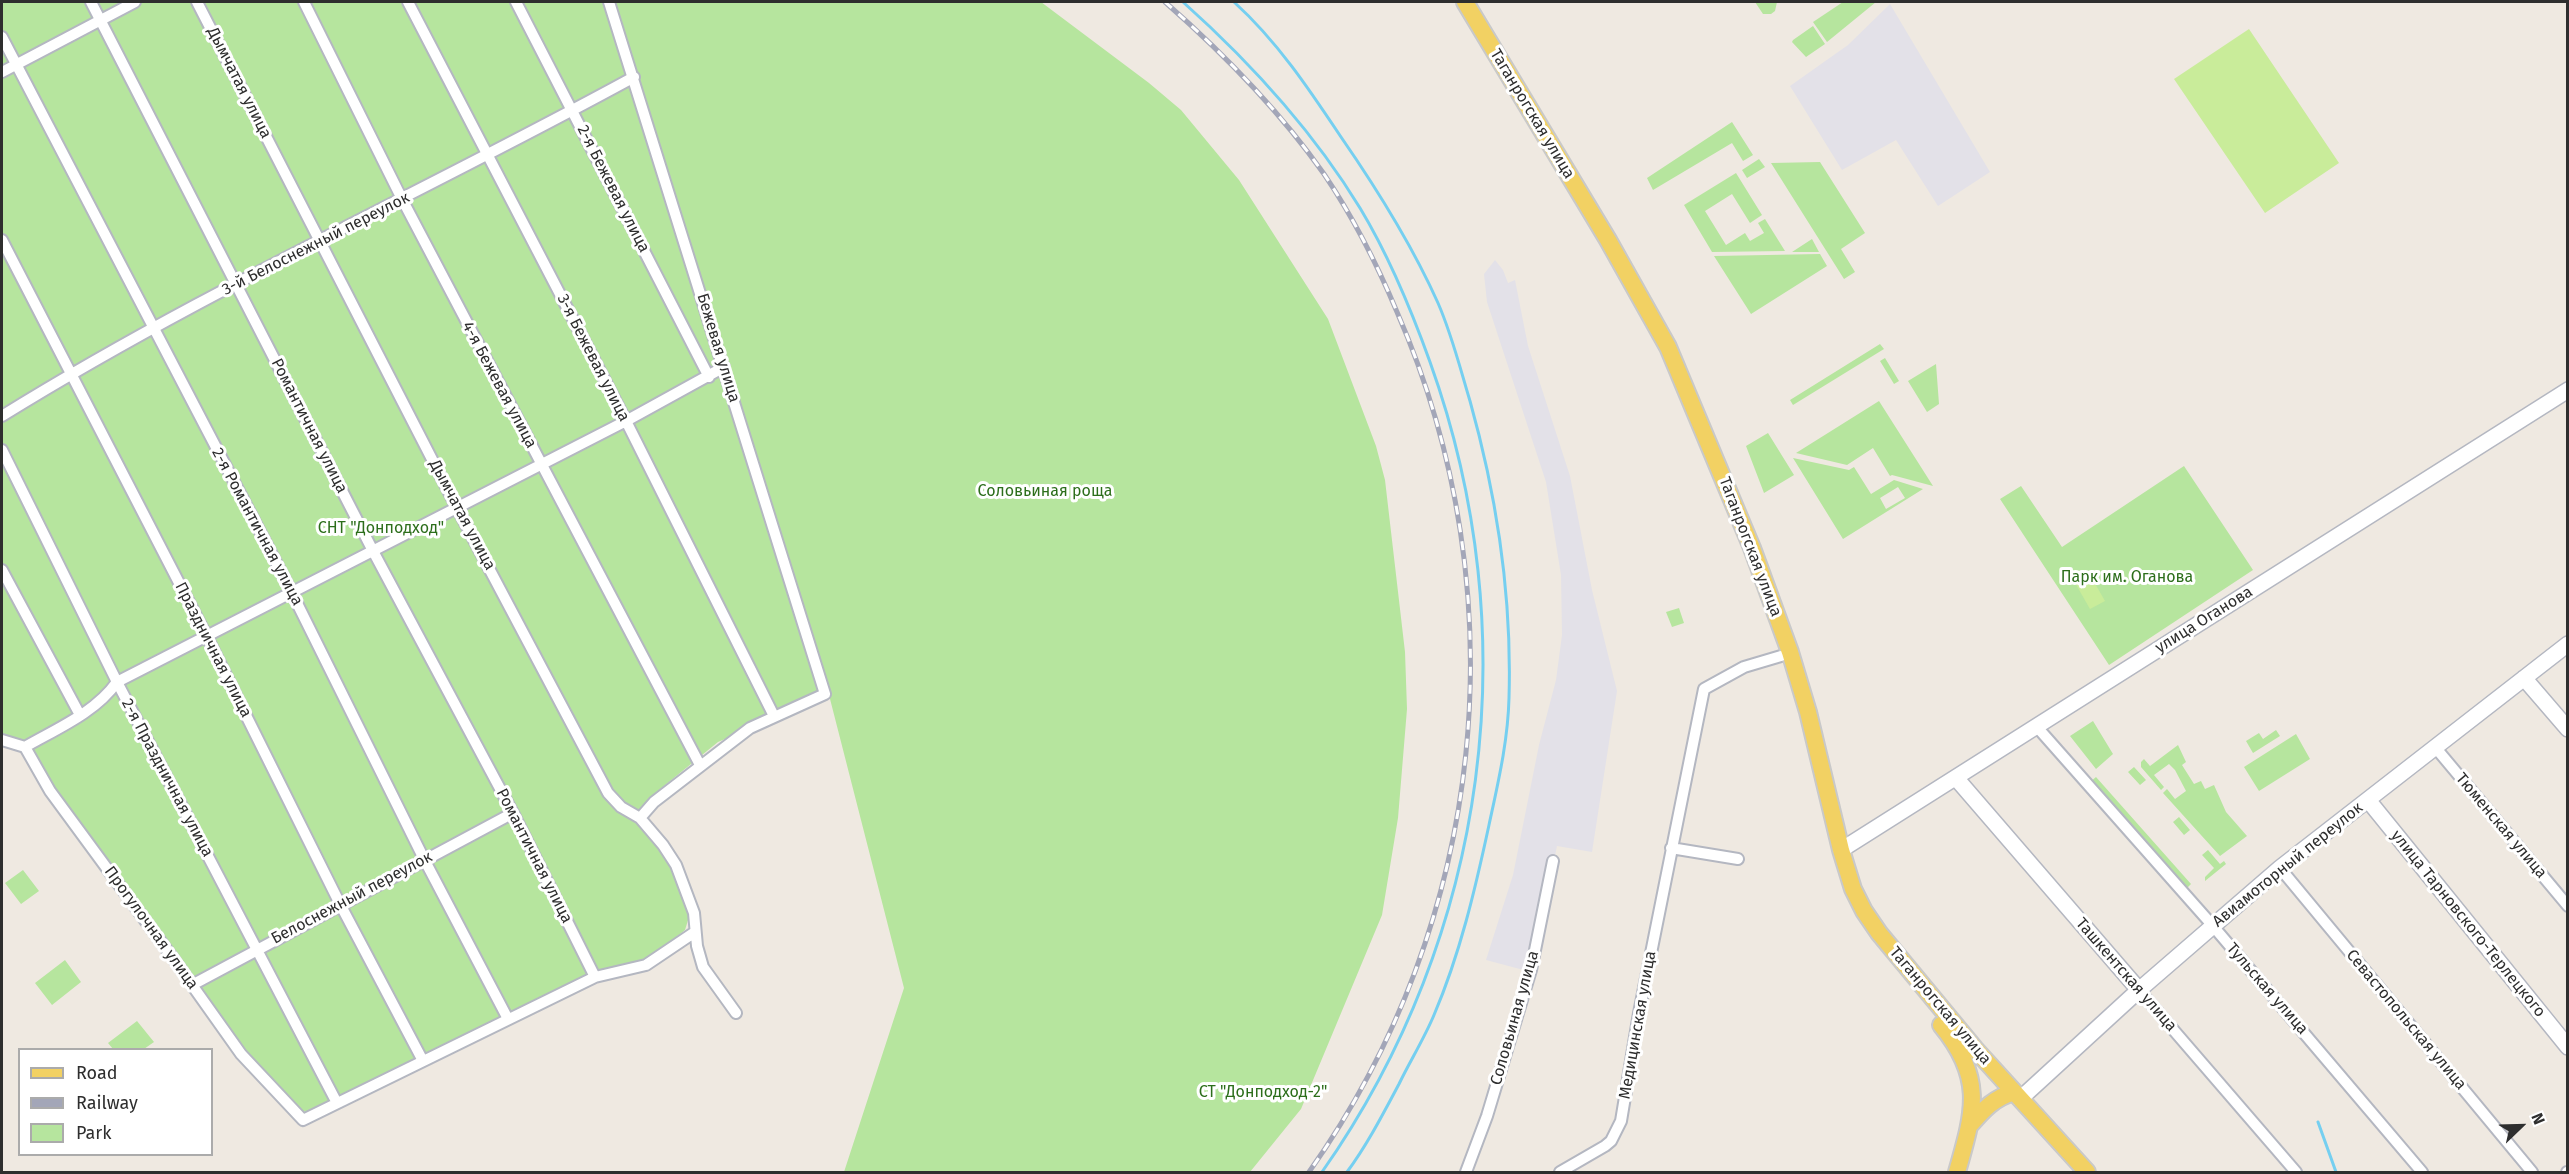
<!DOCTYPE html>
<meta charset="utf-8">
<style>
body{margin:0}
#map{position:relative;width:2569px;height:1174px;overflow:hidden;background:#efe9e1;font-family:"Fira Sans",sans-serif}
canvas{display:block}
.frame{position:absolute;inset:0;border:3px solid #2e2e2e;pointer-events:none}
.legend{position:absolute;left:18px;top:1048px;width:195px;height:108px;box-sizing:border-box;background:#fff;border:2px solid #ababab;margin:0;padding:8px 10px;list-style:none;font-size:18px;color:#2e2e2e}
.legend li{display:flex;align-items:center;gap:12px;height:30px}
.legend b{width:30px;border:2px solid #ababab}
.north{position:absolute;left:2491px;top:1096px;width:60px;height:60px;-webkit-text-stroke:4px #fff;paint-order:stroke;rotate:67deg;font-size:16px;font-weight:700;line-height:24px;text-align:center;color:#2e2e2e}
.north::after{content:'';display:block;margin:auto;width:21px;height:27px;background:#2e2e2e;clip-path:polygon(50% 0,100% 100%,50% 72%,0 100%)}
</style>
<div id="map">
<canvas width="2569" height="1174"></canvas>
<div class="frame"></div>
<ul class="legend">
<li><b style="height:8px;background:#f2d163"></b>Road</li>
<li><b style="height:8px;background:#a3a6b8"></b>Railway</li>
<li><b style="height:16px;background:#b6e59e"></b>Park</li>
</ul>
<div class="north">N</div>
</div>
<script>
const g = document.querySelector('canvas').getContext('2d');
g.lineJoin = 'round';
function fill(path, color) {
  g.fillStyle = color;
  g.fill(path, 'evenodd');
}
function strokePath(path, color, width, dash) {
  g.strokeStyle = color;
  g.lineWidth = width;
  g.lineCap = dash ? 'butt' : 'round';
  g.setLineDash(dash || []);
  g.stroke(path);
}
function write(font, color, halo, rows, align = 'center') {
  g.font = font + ' "Fira Sans",sans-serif';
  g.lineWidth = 6;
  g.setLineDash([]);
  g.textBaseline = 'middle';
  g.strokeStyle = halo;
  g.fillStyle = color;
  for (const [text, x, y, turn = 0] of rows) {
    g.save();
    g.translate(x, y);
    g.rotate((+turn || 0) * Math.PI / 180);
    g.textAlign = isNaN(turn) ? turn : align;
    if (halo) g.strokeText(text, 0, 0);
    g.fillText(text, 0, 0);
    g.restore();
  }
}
const industrial = new Path2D(`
 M1890,4L1990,172L1938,206L1896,140L1842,170L1790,86L1848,45Z
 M1495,260L1503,270L1508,283L1515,280L1528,346L1570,476L1592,590L1617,691L1592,852L1557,846L1531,972L1486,960L1513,875L1539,745L1556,680L1562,635L1561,575L1546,482L1487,302L1484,274Z`);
const green = new Path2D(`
 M2,2H1041L1149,83L1181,110L1239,180L1328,319L1376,446L1385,480L1405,652L1407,709L1398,818L1382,915L1301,1109L1250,1172H844L904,988L829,695L718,742L648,799L638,820L661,846L682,891L689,917L685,930L648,960L554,994L318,1109L303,1112L290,1106L227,1031L190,976L36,762L2,734Z
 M1755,2H1777L1775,11L1771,14H1763Z
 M1843,2H1876L1827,42L1813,22Z
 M1813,26L1825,44L1806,57L1792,42L1793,40Z
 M1732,122L1753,155L1743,161L1732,143L1653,190L1647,178Z
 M1759,159L1765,167L1747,178L1742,170Z
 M1820,162L1865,233L1841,249L1855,272L1844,279L1771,163Z
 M1736,173L1762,215L1750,223L1732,194L1705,211L1726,245L1745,233L1750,241L1764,233L1758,223L1765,219L1785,251L1712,252L1684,205Z
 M1812,239L1819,252H1792Z
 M1820,254L1827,266L1751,314L1714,256Z
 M1880,344L1884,349L1793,405L1790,400Z
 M1885,358L1899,381L1894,384L1880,361Z
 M1936,364L1939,404L1927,412L1908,381Z
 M1879,401L1933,486L1892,475L1890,476L1873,448L1847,465L1796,453Z
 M1768,433L1794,475L1764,493L1746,446Z
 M1793,458L1849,470L1854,467L1871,494L1894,480L1923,489L1843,539ZM1898,487L1905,498L1886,509L1880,498Z
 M2184,466L2253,570L2109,665L2000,499L2021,486L2062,547Z
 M1679,608L1684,623L1672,627L1666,612Z
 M2093,721L2113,754L2096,769L2070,736Z
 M2276,730L2280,736L2253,753L2246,741L2259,733L2263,739Z
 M2296,734L2310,759L2259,791L2244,767Z
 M2178,745L2186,762L2182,765L2194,784L2201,781L2205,789L2214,785L2226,812L2247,836L2220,856L2163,793L2167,789L2175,799L2186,791L2175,770L2169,764L2154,775L2164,787L2161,790L2141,767V762L2144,759L2150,766Z
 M2134,767L2146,780L2140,785L2128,772Z
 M2096,777L2191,884L2185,890L2089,783Z
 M2179,817L2190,830L2184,835L2173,822Z
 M2208,850L2220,864L2224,861L2226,864L2205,881V877L2214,868L2202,855Z
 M23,870L39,891L21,904L5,883Z
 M65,960L81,982L52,1005L35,983Z
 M137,1021L154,1042L144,1049H113L108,1043Z`);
const pitch = new Path2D(`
 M2249,29L2339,163L2265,213L2174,79Z
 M2089,573L2105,601L2090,609L2074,581Z`);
const stream = new Path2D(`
 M1183,2C1250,62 1313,131 1360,208C1389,256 1411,309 1430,362C1528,635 1489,934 1322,1172
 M1234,2C1277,41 1309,89 1341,137C1377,189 1412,245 1438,303C1452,335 1460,368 1470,401C1497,497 1512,598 1509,698C1508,741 1498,783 1489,825C1475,890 1460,954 1434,1015C1424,1039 1410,1061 1399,1084C1383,1114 1367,1145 1347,1172
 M2318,1122L2336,1172`);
const street = new Path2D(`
 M91,2L373,551L513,813L595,977
 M197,2L456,506L608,793L621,807L640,818L663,845L676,865L694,913L697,946L703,967L736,1013
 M304,2L402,199L700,765
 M408,2L626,421L774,716
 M516,2L709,377
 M609,2L825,694L750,728L654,802L640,818
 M2,37L292,593L424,859L508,1019
 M2,72L135,2
 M2,240L207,637L340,904L423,1061
 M2,416C205,290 424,192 634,77
 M2,450L117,682L337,1103
 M2,570L80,715
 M2037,727L2213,926L2422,1172
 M2,740L25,747L50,791L175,961L241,1054L303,1120L595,977L646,965L695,932
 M25,747C56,729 95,713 117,682L626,421L724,367
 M2435,747L2568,906
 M1671,848L1738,859
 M2280,868L2532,1172
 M192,985L513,813
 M2139,990L2296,1172
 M1466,1172L1487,1116L1531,970L1553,861
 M1560,1172L1605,1146L1611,1141L1621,1121L1639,1013L1704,689L1744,667L1781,656
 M2567,1172H2568`);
const secondary = new Path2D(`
 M2524,678L2568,729
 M1956,778L2139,990
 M2368,800L2568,1047
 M1841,850L2568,390
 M2020,1099L2139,990L2280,868L2568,644`);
const primary = new Path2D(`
 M1465,2L1608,240L1668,347L1752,548L1790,652L1808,712L1841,850L1853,889L1864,911L1879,933L1975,1049L2087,1172
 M1941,1025C1985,1078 1974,1112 1957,1172
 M1971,1124C1984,1109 1994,1098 2014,1092`);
const rail = new Path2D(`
 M1165,2C1223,53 1279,110 1324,174C1353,217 1377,264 1397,312C1520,594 1487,921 1309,1172`);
const streetNames = [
 ["Дымчатая улица",239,83,63],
 ["Таганрогская улица",1532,114,59],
 ["2-я Бежевая улица",613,189,63],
 ["3-й Белоснежный переулок",316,244,-27],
 ["Бежевая улица",718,348,73],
 ["3-я Бежевая улица",593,358,63],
 ["4-я Бежевая улица",499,385,62],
 ["Романтичная улица",309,426,63],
 ["Дымчатая улица",462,515,62],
 ["2-я Романтичная улица",257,527,62],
 ["Таганрогская улица",1750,547,69],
 ["улица Оганова",2204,620,-32],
 ["Праздничная улица",213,650,63],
 ["2-я Праздничная улица",167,778,62],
 ["Тюменская улица",2501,826,50],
 ["Романтичная улица",534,856,63],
 ["Авиамоторный переулок",2288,865,-39],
 ["Белоснежный переулок",352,898,-28],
 ["улица Тарновского-Терлецкого",2468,924,51],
 ["Прогулочная улица",151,928,54],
 ["Ташкентская улица",2126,975,49],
 ["Тульская улица",2267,989,49],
 ["Таганрогская улица",1940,1006,50],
 ["Соловьиная улица",1515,1018,-74],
 ["Севастопольская улица",2406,1020,50],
 ["Медицинская улица",1638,1025,-80]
];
const parkNames = [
 ["Соловьиная роща",1045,492],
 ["СНТ \"Донподход\"",381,529],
 ["Парк им. Оганова",2127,578],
 ["СТ \"Донподход-2\"",1263,1093]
];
fill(industrial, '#e3e1e8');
fill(green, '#b6e59e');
fill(pitch, '#c9ec9a');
strokePath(stream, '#75cff0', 3);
strokePath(street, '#b4b7c1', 14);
strokePath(secondary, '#b4b7c1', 18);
strokePath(primary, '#c9c9c9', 20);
strokePath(street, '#fff', 10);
strokePath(secondary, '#fff', 15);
strokePath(primary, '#f2d163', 16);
strokePath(rail, '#a3a6b8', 5);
strokePath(rail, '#fff', 3, [9]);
write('16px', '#2e2e2e', '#fff', streetNames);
write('16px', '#2c6e1b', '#fff', parkNames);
</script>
